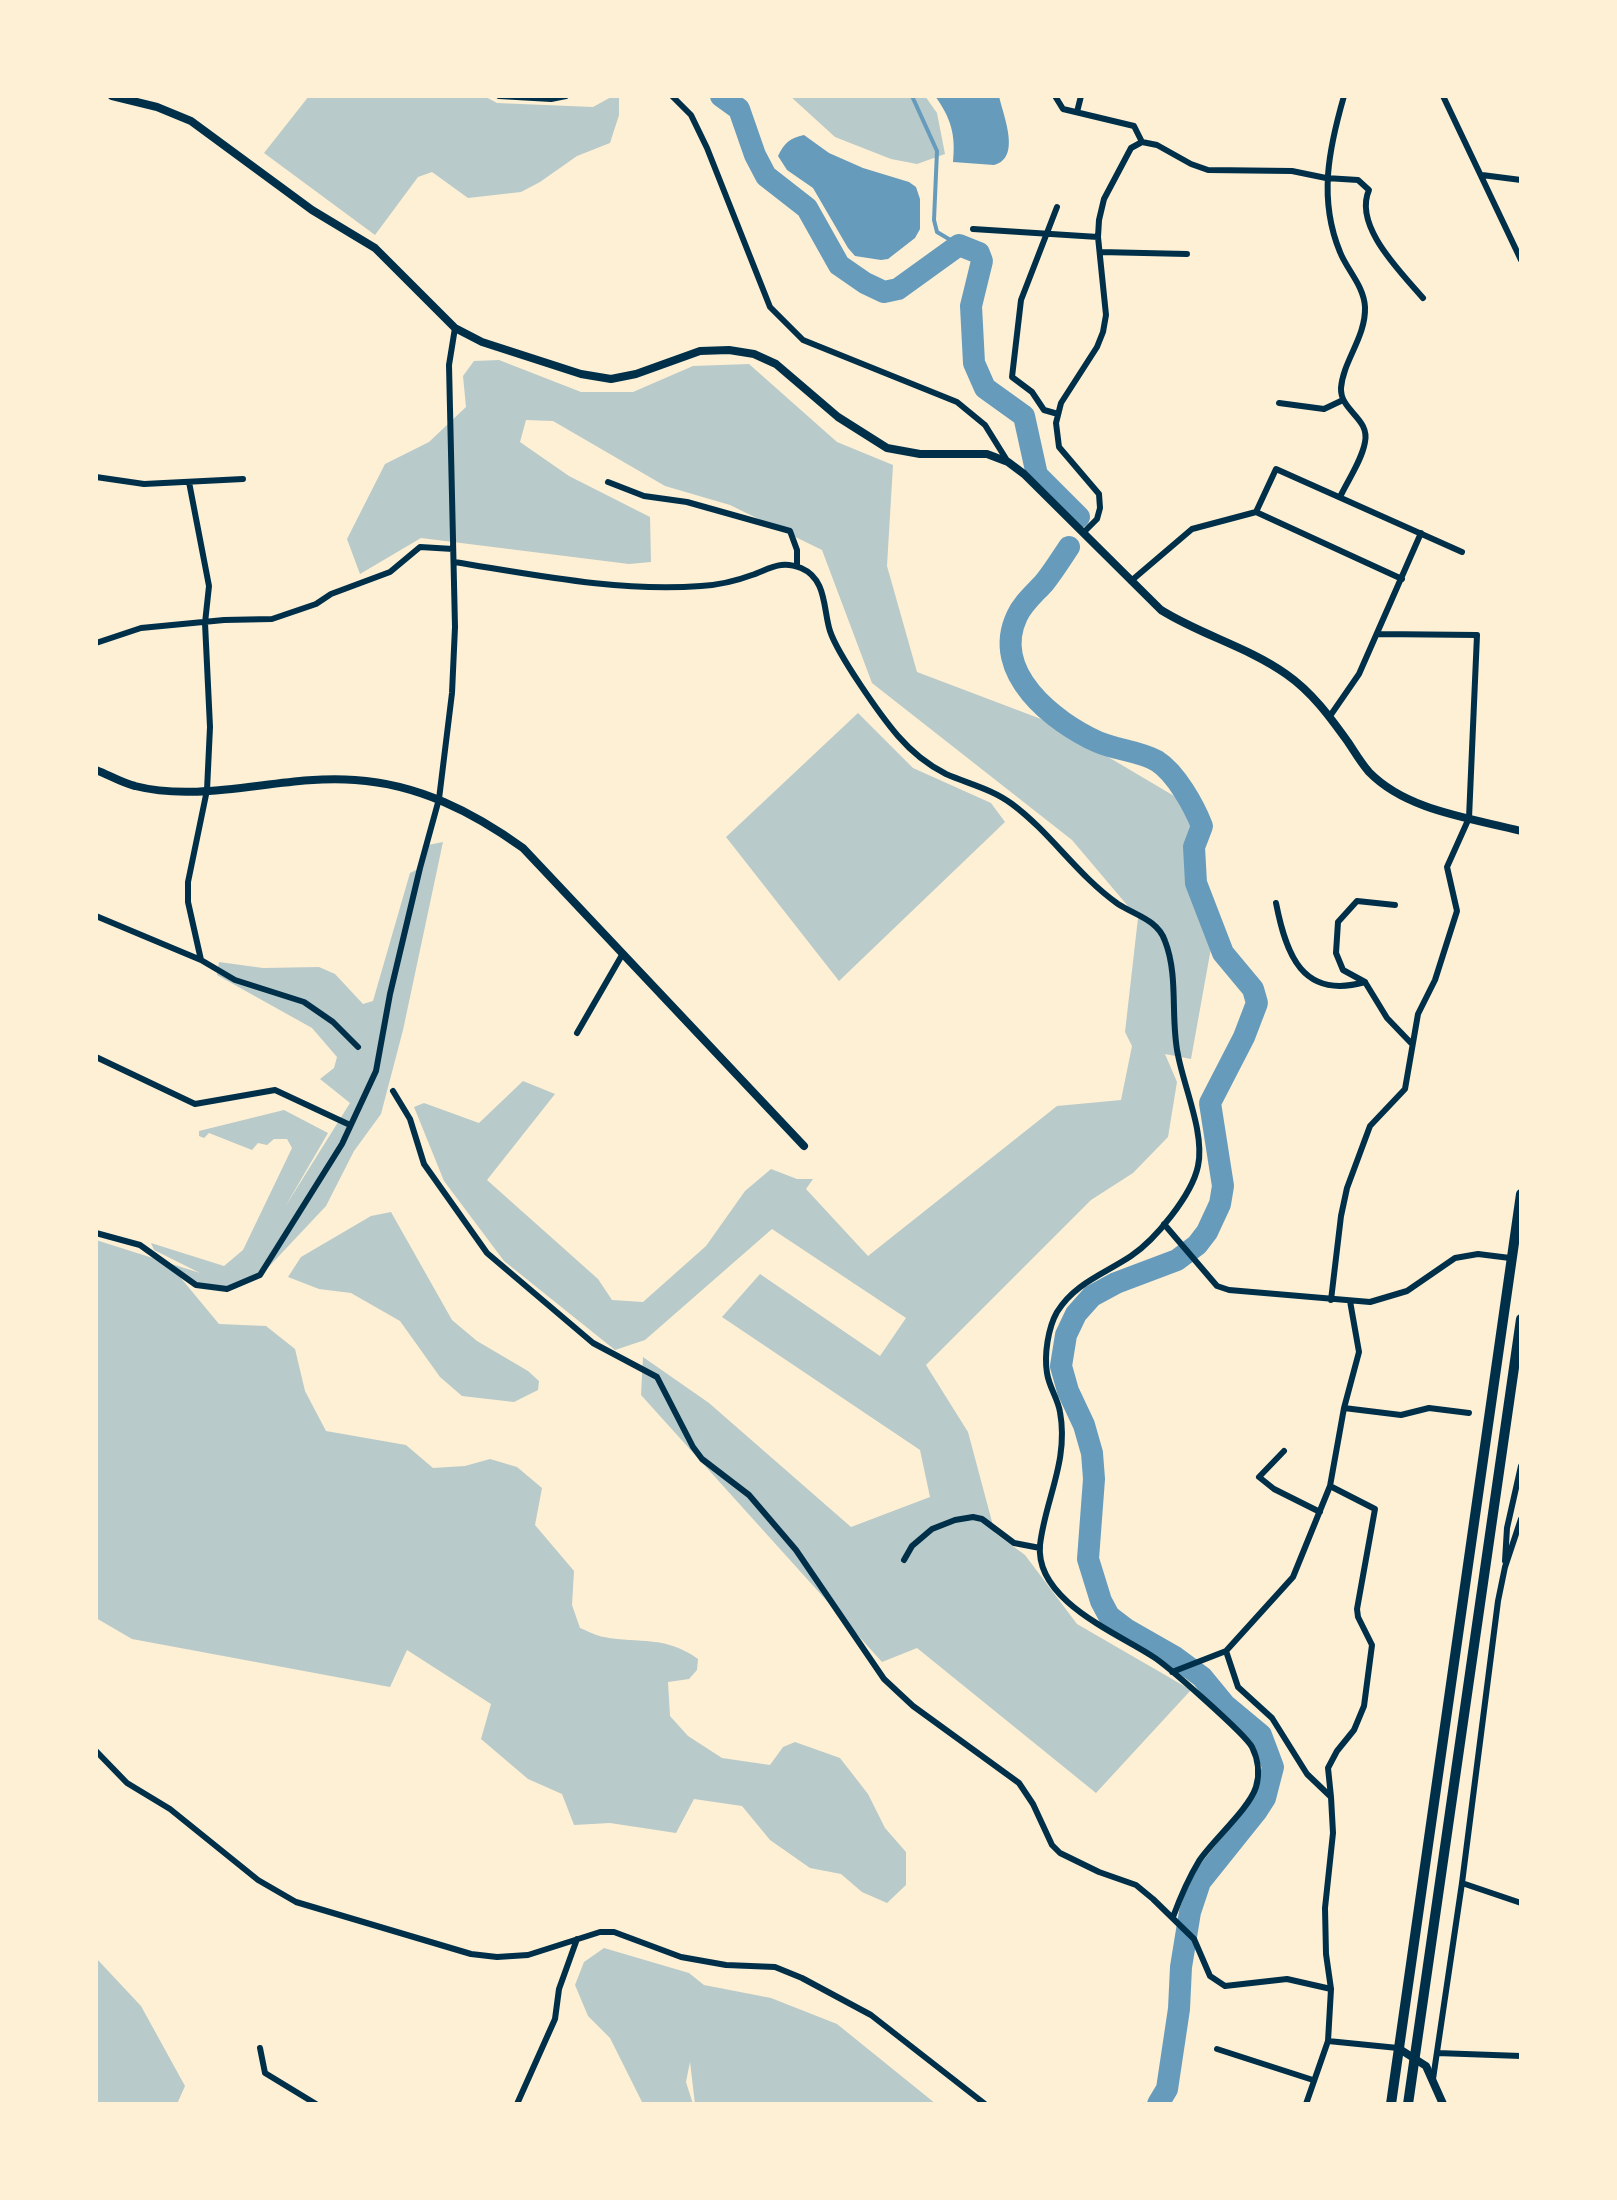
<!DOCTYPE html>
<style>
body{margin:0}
#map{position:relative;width:1617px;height:2200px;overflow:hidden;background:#fdf0d5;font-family:"PT Sans Narrow",sans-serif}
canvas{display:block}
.frame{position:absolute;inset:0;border:98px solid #fdf0d5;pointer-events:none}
</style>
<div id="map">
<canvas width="1617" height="2200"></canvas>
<div class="frame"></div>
</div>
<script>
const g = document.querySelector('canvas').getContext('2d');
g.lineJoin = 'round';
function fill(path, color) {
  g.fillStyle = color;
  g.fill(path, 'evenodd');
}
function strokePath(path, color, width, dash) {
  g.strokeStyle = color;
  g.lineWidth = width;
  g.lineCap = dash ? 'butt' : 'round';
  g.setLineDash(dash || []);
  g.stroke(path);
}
const green = new Path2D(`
 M309,96H484L497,103L593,107L613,96H619V115L610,143L577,156L540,182L521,192L468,198L432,172L418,177L375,235L264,153Z
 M790,96H925L937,113L945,154L917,164L891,159L835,137Z
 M499,360L581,392H633L693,366L749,364L837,442L893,465L887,566L917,672L1049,722L1186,803L1215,926L1191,1059L1165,1054L1177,1082L1168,1137L1133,1173L1091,1200L926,1365L968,1432L995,1533L1025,1555L1077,1624L1191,1690L1096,1793L917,1648L882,1662L641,1395L643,1357L709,1403L851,1527L930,1497L920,1450L722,1317L760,1274L880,1356L906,1318L772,1229L645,1340L615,1350L504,1261L444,1181L414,1107L424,1103L479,1123L523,1081L555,1094L487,1180L598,1279L612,1300L643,1302L706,1246L745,1191L771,1169L797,1179H813L806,1189L868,1256L1057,1106L1121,1100L1132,1046L1125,1032L1138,918L1072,840L872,683L822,550L730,505L665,486L553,421L526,420L520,442L569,476L650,517L651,562L629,564L421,538L360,574L347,539L385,464L429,442L466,407L463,376L474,361Z
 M858,713L913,768L991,803L1005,822L839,981L726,837Z
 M443,842L403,1030L381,1114L354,1151L326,1206L262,1274L229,1290L196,1285L180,1277L219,1324L266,1326L295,1349L305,1391L326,1431L406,1445L433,1468L465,1466L490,1459L517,1467L542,1488L535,1525L574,1571L572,1605L580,1628C588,1631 596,1636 604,1637C640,1644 665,1635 698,1659L697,1670L689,1679L668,1682L670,1716L688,1736L722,1758L770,1765L783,1747L795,1742L840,1758L868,1794L885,1828L906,1852V1885L887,1903L862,1892L841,1874L810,1868L770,1840L742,1806L694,1799L676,1833L610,1823L574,1825L562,1794L528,1779L481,1739L491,1704L407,1650L390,1687L132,1639L96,1618V1240L200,1273L154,1250L151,1243L224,1266L243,1250L292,1148L287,1139H274L267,1145L258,1143L252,1150L209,1133L204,1138L199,1136V1131L284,1110L328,1133L285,1207L350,1103L320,1079L334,1068L337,1057L312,1028L217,975L219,962L263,968L319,967L335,974L363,1004L373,1001L410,873L420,868L428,845Z
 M391,1212L452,1320L477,1341L528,1371L539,1381L538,1390L514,1402L462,1396L440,1377L400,1321L351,1293L319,1289L288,1277L301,1257L371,1216Z
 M604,1948L689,1973L704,1985L771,1998L837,2024L936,2104H695L690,2062L686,2082L693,2104H643L610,2038L588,2016L575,1985L584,1962Z
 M96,1958L141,2006L185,2086L177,2104H96Z`);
const water = new Path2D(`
 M935,96H999C1003,115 1022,158 994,165L953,162C956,135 951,118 935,96Z
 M804,135L829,153L863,168L909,182L916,187L920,199V229L915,238L888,259L881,260L855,256L848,248L813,188L787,170L778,156C784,143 790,138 804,135Z`);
const stream = new Path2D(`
 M912,96L937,151L934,220L937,232L959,245`);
const river = new Path2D(`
 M721,96L739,109L755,155L766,176L807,208L839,265L865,283L884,292L898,289L959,245L979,253L982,261L971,306L974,363L985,388L1024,416L1037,475L1079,517
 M1069,547C1061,559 1053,572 1044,583C1034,594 1023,603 1017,616C990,673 1054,722 1098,742C1116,750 1140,751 1157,761C1176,773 1194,806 1202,826L1194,847L1196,883L1223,953L1253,989L1257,1003L1244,1037L1210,1103L1223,1186L1220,1204L1207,1232L1197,1245L1177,1260L1116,1283L1092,1296L1076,1314L1066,1335L1061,1366L1068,1391L1084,1425L1092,1453L1094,1479L1088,1559L1101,1601L1109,1616L1126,1629L1175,1657L1202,1677L1225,1705L1261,1735L1273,1767L1265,1798L1256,1812L1200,1882L1190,1912L1181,1967L1179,2009L1167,2089L1158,2104`);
const minor = new Path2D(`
 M499,96L551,99L566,96
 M672,96L691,115L707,148L770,307L803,340L957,402L985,425L1008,462
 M1055,96L1063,109L1134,126L1142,142
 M1443,96L1521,260
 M1077,112L1081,96
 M1482,175L1521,180
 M1057,207L1021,300L1012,377L1032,392L1044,410L1058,414
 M973,229L1098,237
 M1100,252L1187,254
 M1279,403L1324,409L1343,400
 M96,477L144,484L243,479
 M189,482L209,586L205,623L210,727L207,790L188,882V902L201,960L235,980L304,1002L333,1022L358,1047
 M608,482L644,496L687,502L790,531L797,550V566
 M1340,497C1348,480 1362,460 1365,442C1370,418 1340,411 1341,388C1343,361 1366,337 1365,307C1364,286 1347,270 1340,252C1318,199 1329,148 1344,96
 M1256,512L1402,579
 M1084,532L1097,519L1100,508L1099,494L1059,447L1056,423L1061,403L1097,347L1103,332L1106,315L1098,237L1099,220L1104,199L1131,148L1142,142L1157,145L1191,164L1208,170L1292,171L1326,178L1358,180L1369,190C1353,226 1401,272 1423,298
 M454,562C536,575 617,592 701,586C718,585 736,581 752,575C761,572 772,566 781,565C787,564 796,566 801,568C827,579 823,609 830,631C838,655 880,715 898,736C911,751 928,765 946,774C969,784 992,789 1012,804C1051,833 1078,876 1118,904C1135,915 1158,920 1165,941C1179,977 1170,1018 1178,1055C1184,1087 1205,1134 1198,1166C1192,1195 1155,1240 1131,1256C1104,1274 1075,1283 1057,1312C1048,1328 1044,1355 1047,1373C1049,1387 1058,1399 1060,1412C1069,1461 1045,1500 1040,1545C1035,1600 1115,1632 1152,1656C1167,1665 1245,1734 1252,1747C1258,1759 1260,1774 1256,1787C1249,1809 1213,1840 1199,1861C1188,1879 1180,1898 1173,1917
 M1131,581L1192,529L1256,512L1276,469L1462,552
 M96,643L141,628L224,620L272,619L316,604L331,594L390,572L420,547L453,549
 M1330,716L1359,674L1421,533
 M1276,903C1286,954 1302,1000 1365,982L1387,1018L1411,1043
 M96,916L201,960
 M1365,982L1343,970L1336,953L1338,922L1357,901L1395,905
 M577,1033L622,955
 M96,1057L195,1104L275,1090L350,1125
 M393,1091L410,1119L424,1164L487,1253L593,1343L657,1377L693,1447L702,1459L749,1495L796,1550L884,1679L913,1706L1019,1783L1033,1804L1052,1845L1060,1853L1099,1872L1136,1885L1153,1899L1194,1939L1210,1976L1225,1986L1287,1979L1331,1989
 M1164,1224L1217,1286L1229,1290L1370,1302L1407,1291L1455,1258L1478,1254L1510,1258
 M96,1233L140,1245L196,1285L227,1289L260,1275L342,1144L376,1071L390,994L420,868L439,799L452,693L455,627L449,365L455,328
 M1331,1300L1341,1216L1347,1188L1370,1126L1405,1089L1418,1014L1435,980L1457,911L1447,867L1469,818L1477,635L1378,634
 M1344,1408L1401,1415L1429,1408L1469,1413
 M1284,1451L1259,1477L1274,1489L1320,1512
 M1330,1486L1375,1509L1357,1609L1358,1617L1372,1645L1364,1706L1354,1730L1337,1751L1328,1768L1331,1797
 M904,1560L912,1546L932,1529L955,1520L973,1517L982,1519L1014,1543L1040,1548
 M1505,1561L1507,1528L1521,1466
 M1226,1651L1238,1687L1272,1718L1307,1774L1331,1797L1333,1833L1325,1908L1326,1954L1331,1989L1328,2041L1306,2104
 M1172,1672L1226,1651L1293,1577L1330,1486L1344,1408L1359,1352L1350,1301
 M96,1751L127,1783L170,1809L258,1880L296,1902L471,1954L497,1957L528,1955L600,1932H614L681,1957L726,1965L775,1967L802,1978L871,2015L985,2104
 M1462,1883L1521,1903
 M1328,2041L1398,2048
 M260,2048L265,2073L316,2104
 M1217,2049L1313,2080
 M1437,2053L1521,2056
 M1433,2079L1462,1883L1498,1601L1505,1567L1521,1519
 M517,2104L555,2019L559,1989L577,1939`);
const tertiary = new Path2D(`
 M112,96L157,107L191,121L312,210L375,248L455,328L482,342L581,374L611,379L636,374L700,351L729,350L754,354L776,364L838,417L887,448L920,454H987L1008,462L1024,474L1161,610C1201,635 1248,647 1286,674C1312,692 1330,717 1348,742C1354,751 1361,763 1369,772C1407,811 1471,818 1521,831
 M96,770C109,775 122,783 135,786C205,804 284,774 355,780C418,784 473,812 523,848L804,1146
 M1398,2048L1426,2066L1443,2104`);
const trunk = new Path2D(`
 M1391,2104L1521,1194
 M1408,2104L1521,1319`);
fill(green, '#b9caca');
fill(water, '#669bbc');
strokePath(stream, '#669bbc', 4);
strokePath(river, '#669bbc', 22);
strokePath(minor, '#003049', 6);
strokePath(tertiary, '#003049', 8);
strokePath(trunk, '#003049', 10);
</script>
